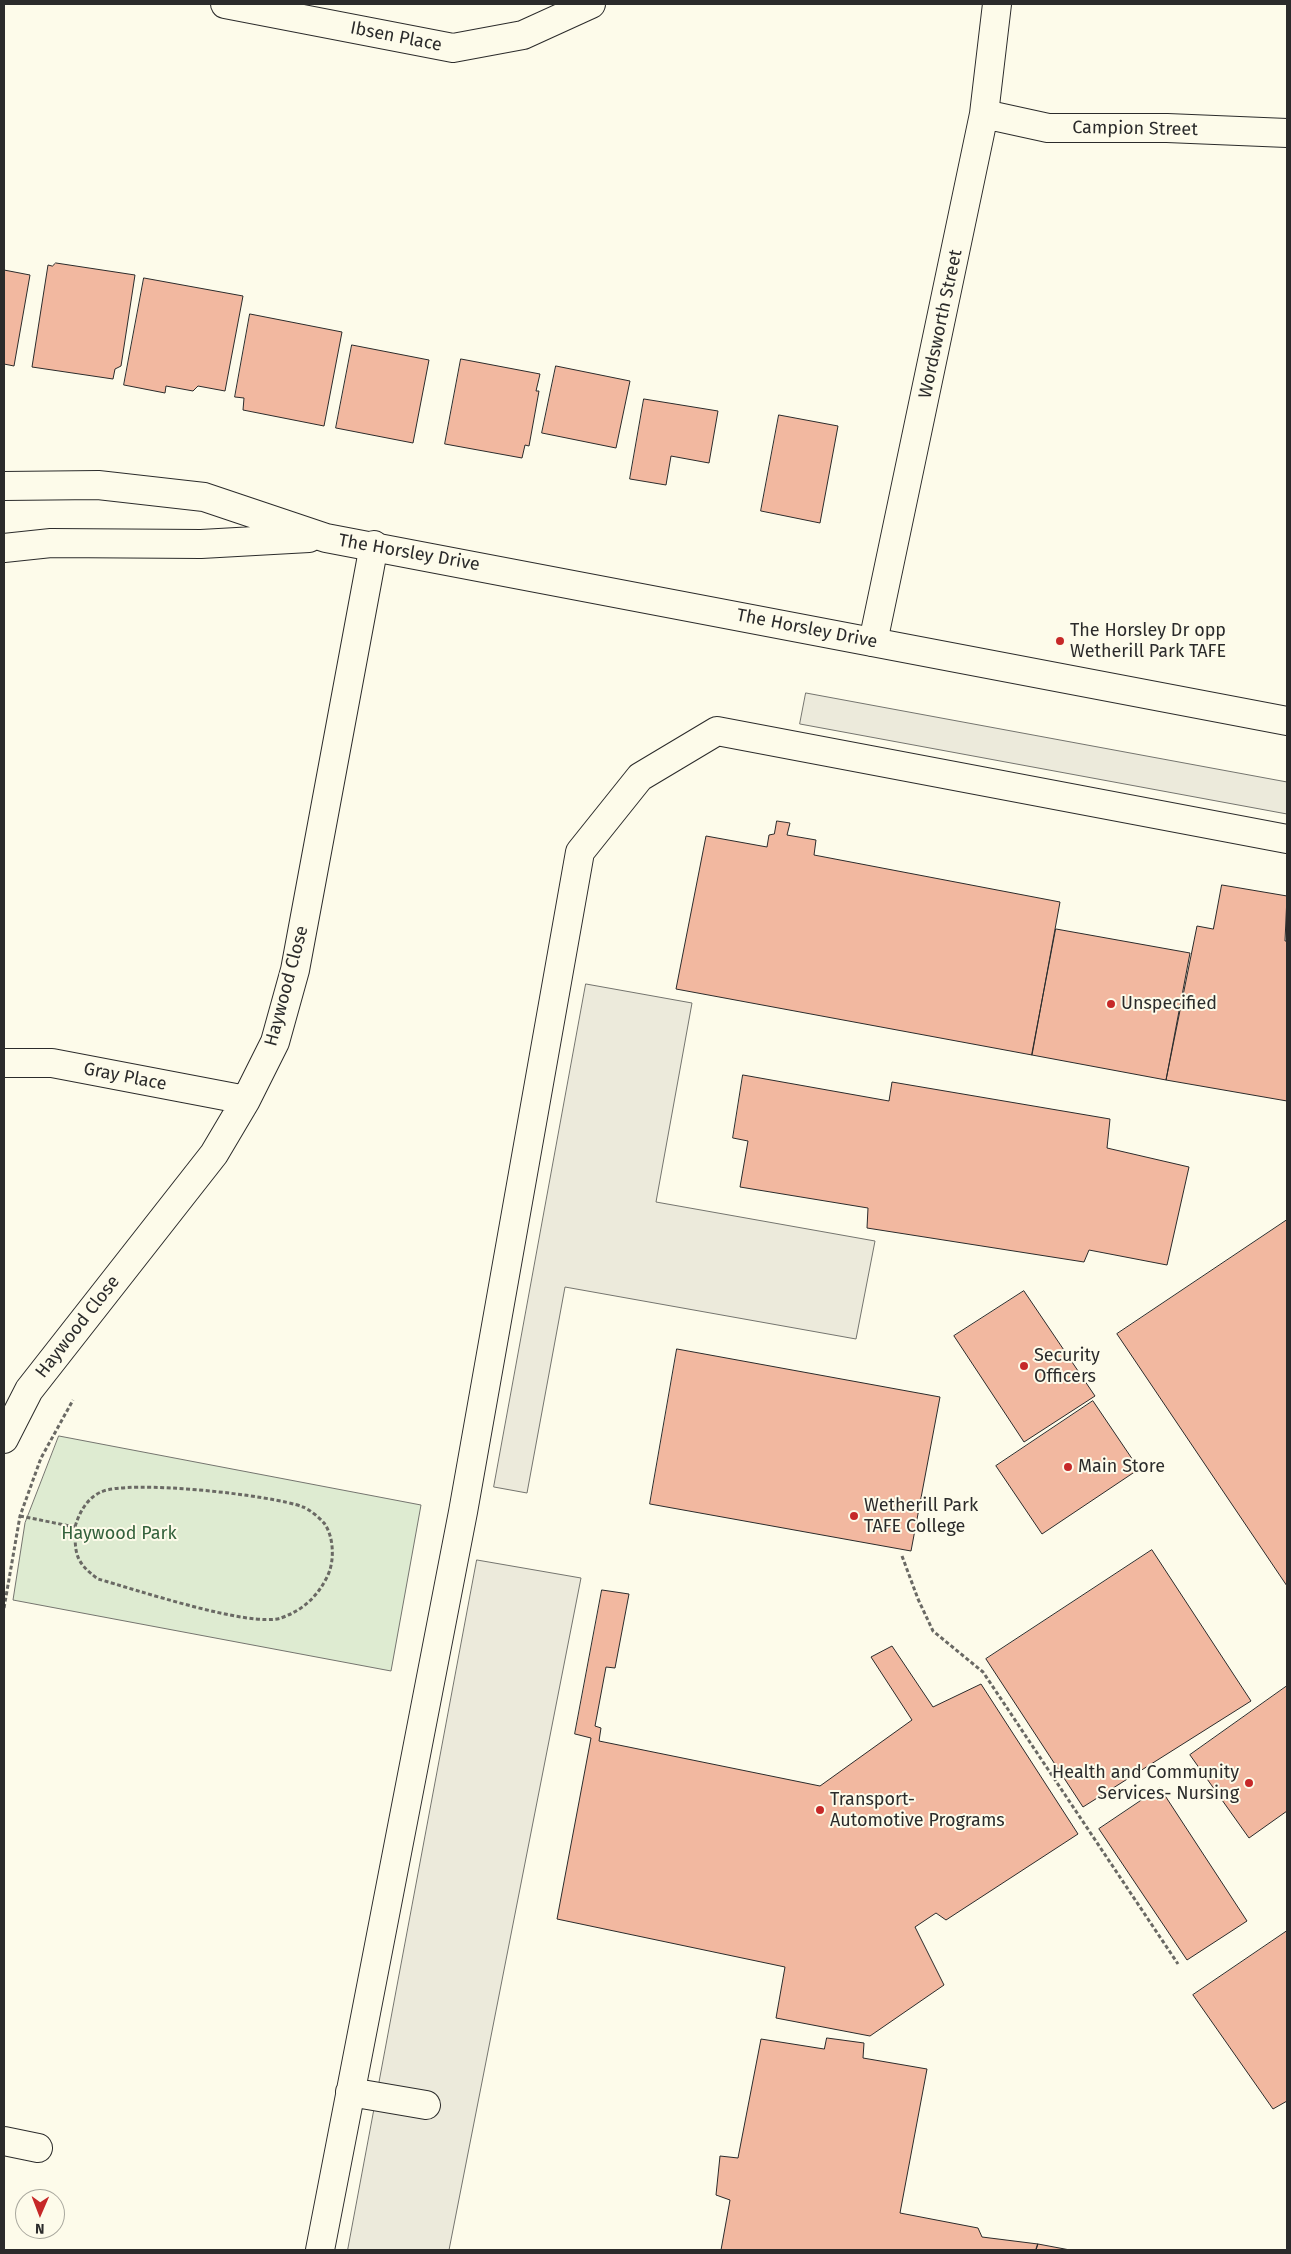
<!DOCTYPE html>
<style>
body{margin:0}
#map{position:relative;width:1291px;height:2254px;overflow:hidden;background:#fdfbea;font-family:"Fira Sans",sans-serif}
canvas{display:block}
.frame{position:absolute;inset:0;border:5px solid #2b2b2b;pointer-events:none}
.north{position:absolute;left:15px;top:2189px;width:50px;height:50px;box-sizing:border-box;background:#fdfbea;border:1px solid #a9a89e;border-radius:50%;rotate:181deg;font-size:14px;font-weight:700;line-height:20px;text-align:center;color:#2b2b2b}
.north::after{content:'';display:block;margin:auto;width:18px;height:22px;background:#c62828;clip-path:polygon(50% 0,100% 100%,50% 72%,0 100%)}
</style>
<div id="map">
<canvas width="1291" height="2254"></canvas>
<div class="frame"></div>
<div class="north">N</div>
</div>
<script>
const g = document.querySelector('canvas').getContext('2d');
g.lineJoin = 'round';
function fill(path, color) {
  g.fillStyle = color;
  g.fill(path, 'evenodd');
}
function strokePath(path, color, width, dash) {
  g.strokeStyle = color;
  g.lineWidth = width;
  g.lineCap = dash ? 'butt' : 'round';
  g.setLineDash(dash || []);
  g.stroke(path);
}
function write(font, color, halo, rows, align = 'center') {
  g.font = font + ' "Fira Sans",sans-serif';
  g.lineWidth = 4;
  g.setLineDash([]);
  g.textBaseline = 'middle';
  g.strokeStyle = halo;
  g.fillStyle = color;
  for (const [text, x, y, turn = 0] of rows) {
    g.save();
    g.translate(x, y);
    g.rotate((+turn || 0) * Math.PI / 180);
    g.textAlign = isNaN(turn) ? turn : align;
    if (halo) g.strokeText(text, 0, 0);
    g.fillText(text, 0, 0);
    g.restore();
  }
}
const green = new Path2D(`
 M59,1436L421,1505L391,1671L13,1600L25,1523Z`);
const parking = new Path2D(`
 M806,693L1287,782V814L800,724Z
 M586,984L692,1003L656,1202L875,1241L856,1339L565,1287L527,1493L494,1487Z
 M477,1560L581,1578L449,2250H348Z`);
const building = new Path2D(`
 M56,263L135,275L121,366L115,369L113,379L32,367L48,265L52,266Z
 M4,270L30,275L14,366L4,364Z
 M144,278L243,296L225,391L198,386L193,391L166,386L165,393L124,385Z
 M250,314L342,332L324,426L243,410L244,398L235,397Z
 M352,345L429,360L413,443L336,428Z
 M461,359L540,374L536,391H539L529,446L525,445L522,458L445,444Z
 M556,366L630,381L616,448L542,433Z
 M644,399L718,411L709,463L671,456L666,485L630,479Z
 M779,415L838,426L820,523L761,511Z
 M777,821L790,823L787,835L816,840L814,855L1060,902L1032,1055L676,989L706,836L767,847L769,835L774,834Z
 M1222,885L1287,896L1285,941H1287V1101L1166,1080L1197,926L1213,929Z
 M1056,929L1190,953L1166,1080L1032,1055Z
 M743,1075L889,1101L892,1082L1110,1119L1107,1148L1189,1167L1167,1265L1089,1250L1084,1262L867,1228L868,1208L740,1187L748,1141L733,1138Z
 M1287,1220V1586L1117,1334Z
 M1024,1291L1095,1396L1024,1442L954,1336Z
 M677,1349L940,1397L911,1551L650,1504Z
 M1093,1401L1139,1469L1042,1534L996,1466Z
 M1152,1550L1251,1701L1083,1807L986,1659Z
 M602,1590L629,1594L615,1668L606,1667L595,1726L601,1728L599,1741L820,1786L912,1720L871,1657L892,1646L933,1707L981,1684L1078,1834L946,1920L936,1913L915,1927L944,1985L870,2036L776,2018L785,1967L557,1919L591,1738L575,1734Z
 M1287,1686V1811L1249,1838L1190,1755Z
 M1160,1788L1247,1921L1187,1960L1099,1829Z
 M1287,1931V2101L1273,2109L1193,1995Z
 M827,2038L864,2043L863,2058L927,2069L900,2213L978,2228L982,2237L1038,2244L1036,2250H721L730,2200L716,2195L720,2156L738,2158L761,2039L824,2049Z
 M1038,2244L1070,2250H1036Z`);
const path = new Path2D(`
 M20,1516L75,1527C75,1554 75,1562 98,1579C134,1589 250,1628 281,1618C303,1610 317,1597 327,1577C335,1562 334,1536 324,1523C320,1518 309,1509 303,1507C273,1495 128,1479 101,1492C87,1498 79,1513 75,1527
 M902,1556L918,1599L933,1631L983,1672L1178,1964
 M4,1608L20,1516L41,1458L73,1400`);
const minor = new Path2D(`
 M225,4L453,48L523,35L591,4
 M984,114L1048,128H1167L1287,133
 M873,642L984,114L997,4
 M4,1063H52L246,1100
 M4,1439L29,1390L214,1154L246,1100L275,1042L295,970L374,545
 M350,2092L426,2105
 M4,2141L38,2148
 M320,2250L463,1512L580,852L640,777L717,731L1287,839`);
const major = new Path2D(`
 M4,486L98,485L204,497L326,538L1287,721
 M4,548L51,543L201,544L309,538`);
const markers = [
 [1060,641,5,"#c62828"],
 [1111,1004,5,"#c62828"],
 [1024,1366,5,"#c62828"],
 [1068,1467,5,"#c62828"],
 [854,1516,5,"#c62828"],
 [1249,1783,5,"#c62828"],
 [820,1810,5,"#c62828"]
];
const streetNames = [
 ["Ibsen Place",396,37,11],
 ["Campion Street",1135,129,1],
 ["Wordsworth Street",941,324,-78],
 ["The Horsley Drive",409,553,10],
 ["The Horsley Drive",807,629,11],
 ["Haywood Close",287,986,-75],
 ["Gray Place",125,1077,11],
 ["Haywood Close",78,1327,-52]
];
const poiNames = [
 ["The Horsley Dr opp",1070,631],
 ["Wetherill Park TAFE",1070,652],
 ["Unspecified",1121,1004],
 ["Security",1034,1356],
 ["Officers",1034,1377],
 ["Main Store",1078,1467],
 ["Wetherill Park",864,1506],
 ["TAFE College",864,1527],
 ["Health and Community",1239,1773,"right"],
 ["Services- Nursing",1239,1794,"right"],
 ["Transport-",830,1800],
 ["Automotive Programs",830,1821]
];
const parkNames = [
 ["Haywood Park",119,1534]
];
fill(green, '#deebd1');
strokePath(green, '#74746e', 1);
fill(parking, '#eceadb');
strokePath(parking, '#74746e', 1);
fill(building, '#f2b8a0');
strokePath(building, '#2b2b2b', 1);
strokePath(minor, '#2b2b2b', 30);
strokePath(major, '#2b2b2b', 30);
strokePath(path, '#6a6964', 3, [4, 2.5]);
strokePath(minor, '#fdfbea', 28);
strokePath(major, '#fdfbea', 28);
for (const [x, y, r, color] of markers) {
  const dot = new Path2D();
  dot.arc(x, y, r, 0, 2 * Math.PI);
  g.fillStyle = color;
  g.fill(dot);
  strokePath(dot, '#fdfbea', 2);
}
write('18px', '#2b2b2b', '#fdfbea', streetNames);
write('18px', '#2b2b2b', '#fdfbea', poiNames, 'left');
write('18px', '#34623c', '#fdfbea', parkNames);
</script>
